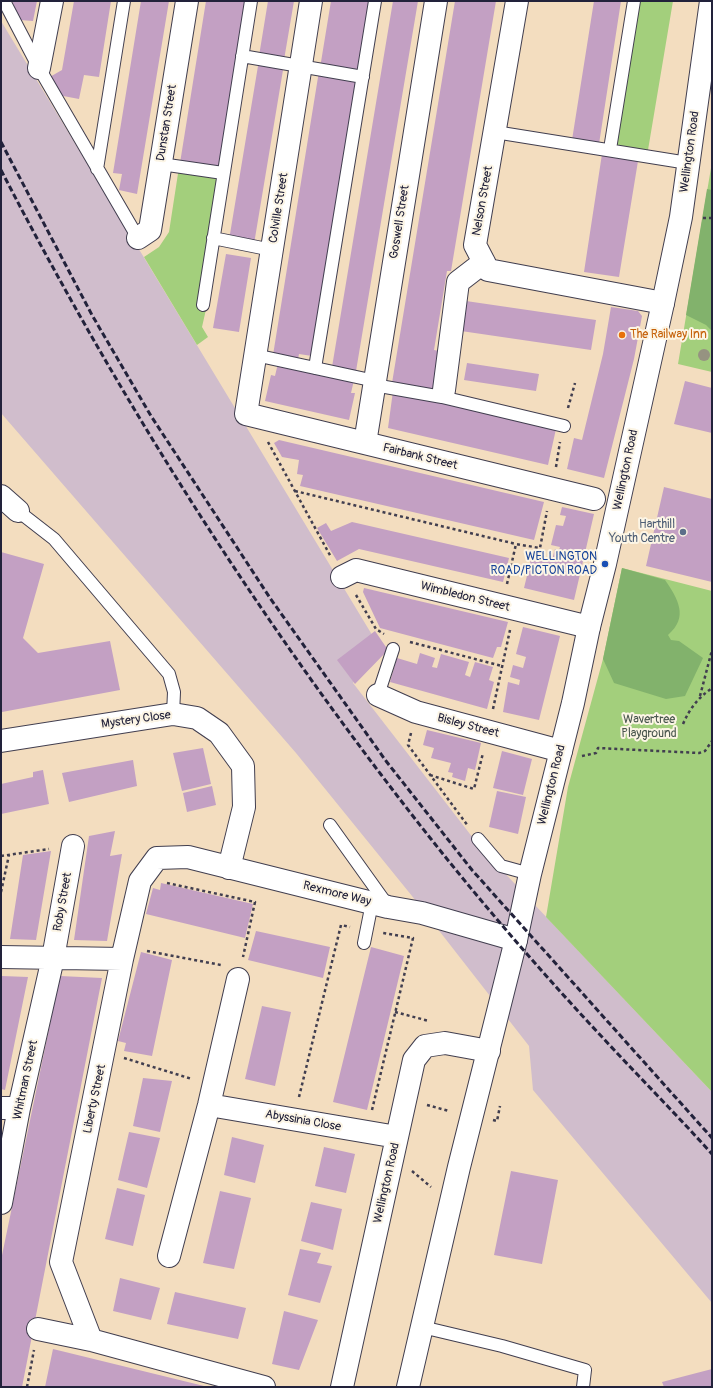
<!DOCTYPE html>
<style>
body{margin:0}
#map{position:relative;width:713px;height:1388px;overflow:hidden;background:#f3ddbf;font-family:Pangolin,sans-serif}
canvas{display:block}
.frame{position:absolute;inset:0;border:2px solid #22223b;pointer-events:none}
</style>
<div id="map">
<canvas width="713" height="1388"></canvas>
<div class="frame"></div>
</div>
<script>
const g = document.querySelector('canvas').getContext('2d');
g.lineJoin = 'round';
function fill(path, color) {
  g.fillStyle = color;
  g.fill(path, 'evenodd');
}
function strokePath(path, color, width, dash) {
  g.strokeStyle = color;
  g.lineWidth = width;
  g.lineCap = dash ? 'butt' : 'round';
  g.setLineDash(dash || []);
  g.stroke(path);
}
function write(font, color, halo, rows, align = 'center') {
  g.font = font + ' Pangolin,sans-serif';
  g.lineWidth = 4;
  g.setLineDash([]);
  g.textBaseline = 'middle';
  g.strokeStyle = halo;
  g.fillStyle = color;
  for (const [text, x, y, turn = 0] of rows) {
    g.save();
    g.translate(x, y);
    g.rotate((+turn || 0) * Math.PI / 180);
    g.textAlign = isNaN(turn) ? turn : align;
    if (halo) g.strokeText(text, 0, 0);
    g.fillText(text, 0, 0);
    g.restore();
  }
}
const industrial = new Path2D(`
 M1,21L380,648L353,683L480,847L712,1092V1303L533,1090L529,1046L412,896L296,753L1,413Z`);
const green = new Path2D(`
 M639,1H673L648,150L615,145Z
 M712,162V372L678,364Z
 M179,167L223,173L207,305L202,327L208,337L197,345L144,257L159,247L169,232Z
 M622,568L712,591V1092L546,917L568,787L603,659Z`);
const forest = new Path2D(`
 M707,189L712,190V331L706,325L686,315Z
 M622,568L665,580C678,599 689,617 668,635L671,640L679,641L703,658L685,696L666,699L614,683L603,659Z`);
const building = new Path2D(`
 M12,1H37L33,21L20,20Z
 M74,1H111L99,77L84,75L79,99L58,95L48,78L62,70Z
 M141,1H169L137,194L119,190L122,174L113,173Z
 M206,1H245L218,169L180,163Z
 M268,1H294L284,60L259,56Z
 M331,1H371L359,74L320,68Z
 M393,1H418L356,371L332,367Z
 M455,1H496L451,271H447L434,350L439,351L433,390L392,383Z
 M594,1H621L599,144L572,140Z
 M259,60L284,64L254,244L229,240Z
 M319,71L358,78L312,356L299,354L298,359L273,355Z
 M602,154L638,161L619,277L584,272Z
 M226,254L251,258L239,332L213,328Z
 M466,301L596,320L591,350L461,331Z
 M611,307L638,311L642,316L634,359L604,478L567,469L574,438L582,440L603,354Z
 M278,363L354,380L351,393H355L349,420L265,401L271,375L275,376Z
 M467,363L539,374L536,391L464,380Z
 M685,381L712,388V433L674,424Z
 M393,391L556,429L548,465L388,428Z
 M279,440L544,502L534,540L300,486L303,475L297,474L299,460L282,457L274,443Z
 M664,487L712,499V582L646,566Z
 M562,507L594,514L574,600L524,588L532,555L552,560L555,549L559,550L560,547L551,545L556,525L563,526L566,516L560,515Z
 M352,522L509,558L503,582L359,549L337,561L317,528L326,523L331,531Z
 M1,552L44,564L23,638L38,653L110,641L120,690L2,712Z
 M364,588L508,622L501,647H497L493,658L380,628L363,592Z
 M523,627L560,636L539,720L503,712L508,682L519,685L520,680L510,677L513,665L523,668L526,657L516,654Z
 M375,631L388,650L355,684L337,660Z
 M420,653L435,658L432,667L437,668L441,654L469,662L465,675L470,677L475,662L493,667L489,680L494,682L487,709L390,682L397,658L417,664Z
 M427,730L481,743L475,770L468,768L465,781L452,777L453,773L448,772L451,763L431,758L434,748L423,745Z
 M203,748L211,784L182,791L173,753Z
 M502,751L532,759L523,795L493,788Z
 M133,760L137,786L69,802L62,773Z
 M43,770L49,804L1,814V784L33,777V772Z
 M212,786L216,805L187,812L183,793Z
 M497,791L526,797L518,834L489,827Z
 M115,831L110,856L122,854L107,941L74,940L89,836Z
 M51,851L36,940L10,939L23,855Z
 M161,883L253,904L245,938L146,914L153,888L160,890Z
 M256,931L330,947L323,978L248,960Z
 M371,947L404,956L367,1110L333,1102Z
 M141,952L172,960L152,1056L124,1051L126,1043L118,1041Z
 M2,976L28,977L5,1090L1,1089Z
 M60,976L102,978L22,1387H1V1260Z
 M262,1006L291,1012L275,1086L245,1079Z
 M143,1078L172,1081L160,1132L133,1126Z
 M129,1132L160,1138L147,1188L118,1180Z
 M232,1137L264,1145L255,1183L224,1175Z
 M324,1147L355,1154L346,1193L315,1186Z
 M511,1171L558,1180L542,1264L494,1255Z
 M117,1188L145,1195L133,1246L105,1239Z
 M220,1191L251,1198L234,1269L203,1263Z
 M311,1202L342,1209L333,1250L301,1241Z
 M300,1249L321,1253L317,1263L332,1266L320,1303L288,1295Z
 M120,1278L160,1288L151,1320L113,1311Z
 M175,1292L246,1308L238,1339L167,1324Z
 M284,1311L318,1320L299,1370L272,1364Z
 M53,1349L204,1386V1387H45Z
 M712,1369V1387H664L662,1382Z`);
const path = new Path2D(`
 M703,218H712
 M568,408L575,383
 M268,442L331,557
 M556,467L560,442
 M295,491L516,544
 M507,584L516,544L540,548L547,511
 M356,595L376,629L384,634
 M410,642L502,666
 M700,696L712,650
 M493,709L510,630
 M683,724C690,708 698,698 712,688
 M411,733L408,745L468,826
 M582,756L596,753L598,748L699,753L705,751L712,741
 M430,775L474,789L483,753
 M1,856L49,849
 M167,883L255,902L243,957
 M1,892L9,855
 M147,951L221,965
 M395,1012L429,1021
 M124,1058L192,1079
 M299,1097L341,925L350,927
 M427,1105L449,1111
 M372,1110L413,938L383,933
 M493,1120L497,1121L500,1106
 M412,1171L431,1187
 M27,1387L34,1350`);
const service = new Path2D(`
 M4,1L39,68L138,238
 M242,56L363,77
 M495,132L688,163
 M610,149L634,1
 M161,164L223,173
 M97,169L124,1
 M213,238L272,250
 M203,305L251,1
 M255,355L375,381
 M315,368L375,1
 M374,385L442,397L564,426
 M18,511L54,539L169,674L174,692L173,714
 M378,695L393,649
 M330,825L388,906
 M478,839L501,866L530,874
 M364,943L372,903
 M422,1327L502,1346L585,1370L583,1387`);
const minor = new Path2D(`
 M311,1L246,414L594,499
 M517,1L475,245L488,270L663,303
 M39,68L52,1
 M138,238L150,230L187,1
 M444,390L458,282L484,262
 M365,443L436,1
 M1,496L18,511
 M342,577L356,570L589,627
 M378,695L416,712L561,751
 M1,741L173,714L197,718L219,733L243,766L244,807L229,868
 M1,957L122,959
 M209,1105L397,1137
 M1,1108H19
 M1,1203L19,1108L53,958L73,846
 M169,1256L209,1105L238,979
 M38,1329L91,1340L264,1387
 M91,1340L61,1262L122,959L140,881L157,858L188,857L388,907L422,913L516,940
 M342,1387L414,1060L425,1046L445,1043L489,1051`);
const secondary = new Path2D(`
 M408,1387L459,1167L516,940L530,874L573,703L589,627L605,564L663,303L681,217L711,1`);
const rail = new Path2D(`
 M1,142L92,315L151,416L270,598L386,761L472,870L712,1138
 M1,170C123,406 266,631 431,839C485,907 543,974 603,1038C639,1077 676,1114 712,1154`);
const trees = [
 [704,355]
];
const markers = [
 [622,335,4,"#e8710a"],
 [683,532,4,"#5c6f8a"],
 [605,564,4,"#1a4fb4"]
];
const streetNames = [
 ["Dunstan Street",167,123,-81],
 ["Wellington Road",690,152,-82],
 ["Nelson Street",483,201,-80],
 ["Colville Street",279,208,-81],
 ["Goswell Street",400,222,-81],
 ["Fairbank Street",420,457,14],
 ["Wellington Road",626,470,-78],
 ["Wimbledon Street",465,597,14],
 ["Mystery Close",136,720,-8],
 ["Bisley Street",468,726,15],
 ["Wellington Road",552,785,-76],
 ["Rexmore Way",337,894,14],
 ["Roby Street",63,902,-80],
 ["Whitman Street",26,1080,-78],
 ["Liberty Street",95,1099,-78],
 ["Abyssinia Close",303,1121,10],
 ["Wellington Road",387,1183,-77]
];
const foodNames = [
 ["The Railway Inn",630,335]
];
const serviceNames = [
 ["Harthill",675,525],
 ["Youth Centre",675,539]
];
const transitNames = [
 ["WELLINGTON",597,557],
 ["ROAD/PICTON ROAD",597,571]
];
const parkNames = [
 ["Wavertree",649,720],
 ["Playground",649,734]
];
fill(industrial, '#d0bdcc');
fill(green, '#a3cf7c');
fill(forest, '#82b26c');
fill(building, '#c3a0c3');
strokePath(service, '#413e4f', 14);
strokePath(minor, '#413e4f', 24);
strokePath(secondary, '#413e4f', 24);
strokePath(path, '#413e4f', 2.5, [3, 3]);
strokePath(service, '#fff', 12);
strokePath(minor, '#fff', 22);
strokePath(secondary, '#fff', 22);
strokePath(rail, '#22223b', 3, [6, 3]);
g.fillStyle = '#969381';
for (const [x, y] of trees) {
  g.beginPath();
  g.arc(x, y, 6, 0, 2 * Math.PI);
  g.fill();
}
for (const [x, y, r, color] of markers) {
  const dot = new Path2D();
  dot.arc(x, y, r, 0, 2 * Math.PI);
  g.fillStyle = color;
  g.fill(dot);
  strokePath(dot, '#fcf5e5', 1.5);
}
write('12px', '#22223b', '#fcf5e5', streetNames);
write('12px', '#c56008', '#fcf5e5', foodNames, 'left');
write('12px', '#4e5e75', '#fcf5e5', serviceNames, 'right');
write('12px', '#164399', '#fcf5e5', transitNames, 'right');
write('12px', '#49564e', '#fcf5e5', parkNames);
</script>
